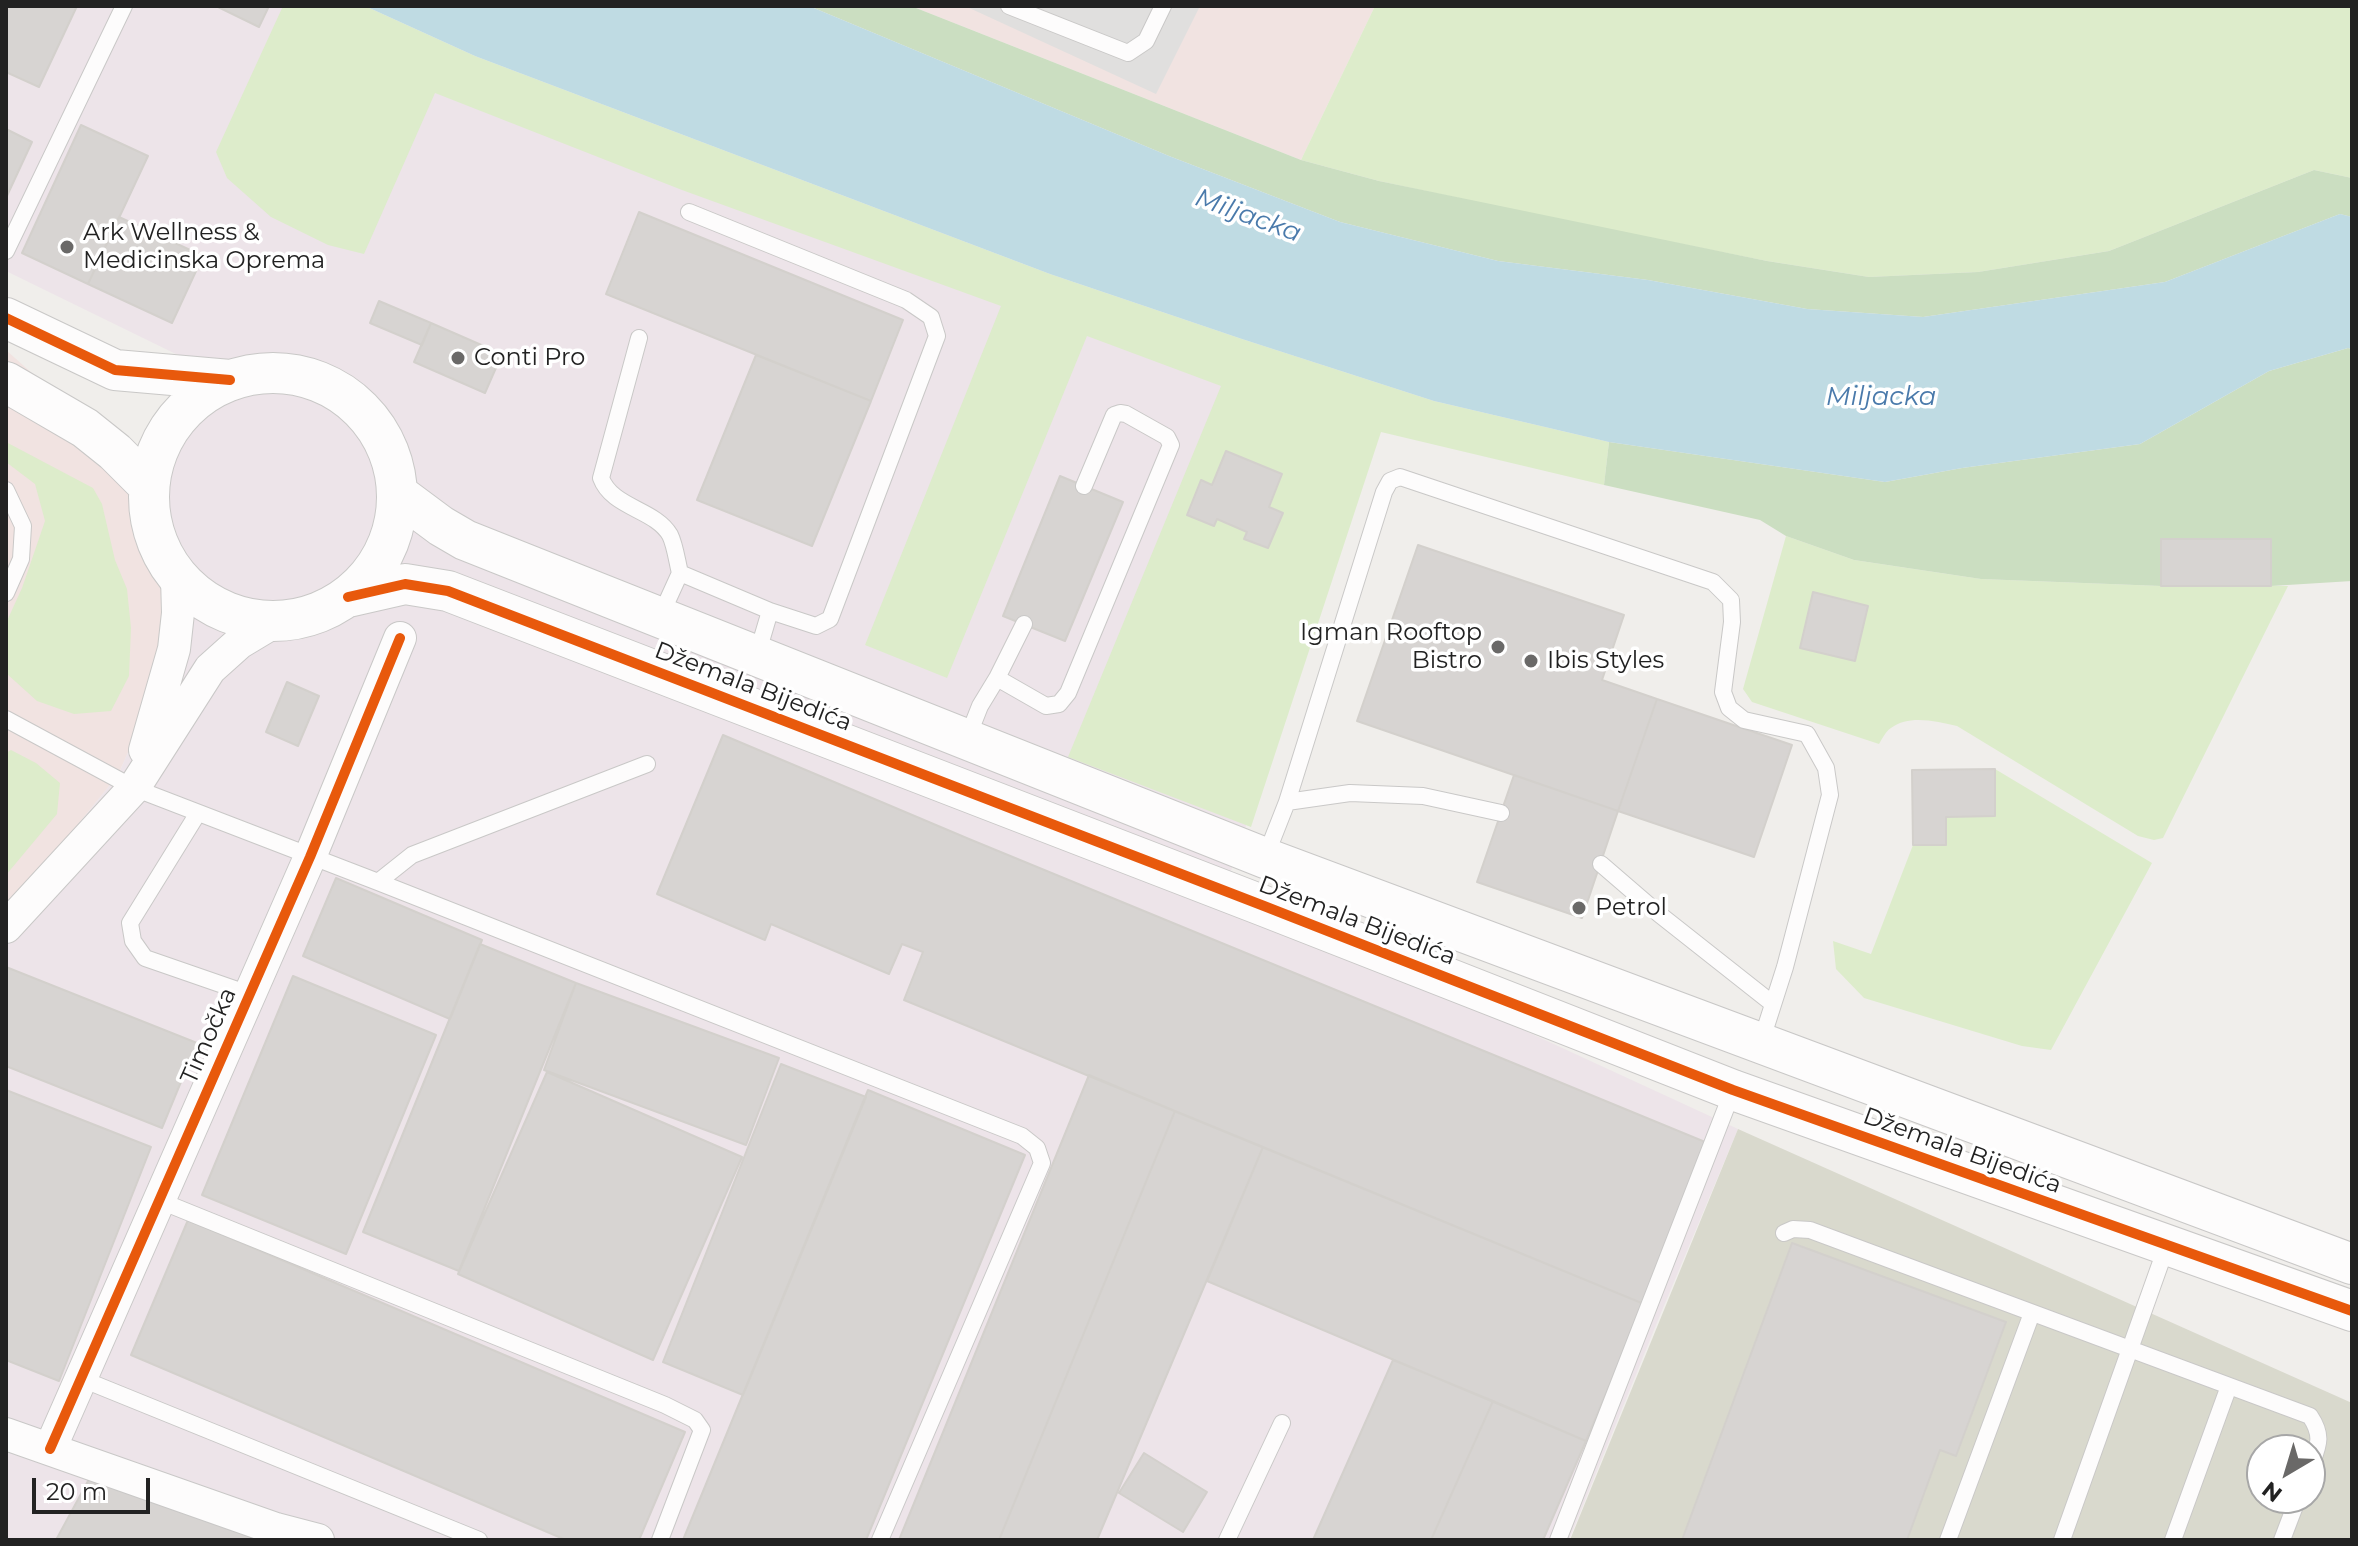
<!DOCTYPE html>
<meta charset="utf-8">
<style>
body{margin:0}
#map{position:relative;width:2358px;height:1546px;overflow:hidden;background:#f0eeeb;font-family:Montserrat,sans-serif}
canvas{display:block}
.frame{position:absolute;inset:0;border:8px solid #222;pointer-events:none}
.north{position:absolute;left:2246px;top:1434px;width:80px;height:80px;box-sizing:border-box;background:#fff;border:2px solid #a7a7a7;border-radius:50%;rotate:218deg;font-size:22px;font-weight:700;line-height:32px;text-align:center;color:#222}
.north::after{content:'';display:block;margin:auto;width:28px;height:36px;background:#6a6968;clip-path:polygon(50% 0,100% 100%,50% 72%,0 100%)}
.scale{position:absolute;left:32px;top:1478px;width:118px;height:36px;box-sizing:border-box;border:4px solid #222;border-top:0;padding-left:10px;font-size:24px;line-height:28px;white-space:nowrap;color:#222;-webkit-text-stroke:6px #fff;paint-order:stroke}
</style>
<div id="map">
<canvas width="2358" height="1546"></canvas>
<div class="frame"></div>
<div class="north">N</div>
<div class="scale">20 m</div>
</div>
<script>
const context = document.querySelector('canvas').getContext('2d');
context.lineJoin = 'round';
function paint(path, color) {
  context.fillStyle = color;
  context.fill(path, 'evenodd');
}
function stroke(path, color, width, dash) {
  context.strokeStyle = color;
  context.lineWidth = width;
  context.lineCap = dash ? 'butt' : 'round';
  context.setLineDash(dash || []);
  context.stroke(path);
}
function label(font, color, halo, rows, align = 'center') {
  context.font = font + ' Montserrat,sans-serif';
  context.lineWidth = 7;
  context.setLineDash([]);
  context.textBaseline = 'middle';
  context.strokeStyle = halo;
  context.fillStyle = color;
  for (const [text, x, y, turn = 0] of rows) {
    context.save();
    context.translate(x, y);
    context.rotate((+turn || 0) * Math.PI / 180);
    context.textAlign = isNaN(turn) ? turn : align;
    if (halo) context.strokeText(text, 0, 0);
    context.fillText(text, 0, 0);
    context.restore();
  }
}
paint(new Path2D(`
 M911 6H1375L1301 160Z
 M6 350 52 391 148 485 177 577 160 680 118 775 6 913Z`), '#f1e3e1');
paint(new Path2D(`
 M6 6H287L1381 416 1224 892 1738 1129 1658 1320 1569 1540H6V913L118 775 160 680 177 577 160 549 150 518 148 485 153 462 161 441 174 421 190 403 209 389 229 380 6 271Z`), '#ede4e9');
paint(new Path2D(`
 M1738 1129 2352 1403V1540H1570ZM2262 1450H2310V1498H2262Z`), '#d9d9cd');
paint(new Path2D(`
 M283 6H365L475 56 1050 274 1242 339 1434 401 1609 442 1604 485 1381 432 1251 827 1068 757 1221 386 1087 336 947 678 865 645 1001 306 682 190 435 93 364 254 328 245 271 217 227 178 216 152Z
 M1375 6H2352V178L2314 170 2109 251 1978 272 1869 277 1767 261 1566 221 1379 181 1301 160Z
 M6 442 93 488 102 504 115 560 127 589 131 628 129 676 111 711 74 714 37 701 6 673V623L22 588 45 521 35 484 6 462Z
 M1786 536 1854 560 1981 579 2161 586H2288L2163 838 2154 840 2138 836 1957 726C1937 722 1910 714 1891 728 1886 731 1882 739 1879 744L1752 702 1743 689Z
 M11 750 36 763 60 783 57 814 6 875V753Z
 M1995 769 2152 863 2051 1050 2022 1046 1864 998 1836 969 1833 941 1871 954 1913 845H1946V817L1995 816Z`), '#ddeccb');
paint(new Path2D(`
 M809 6H911L1301 160 1379 181 1767 261 1869 277 1978 272 2109 251 2314 170 2352 178V217L2340 214 2165 282 1923 317 1807 309 1648 280 1498 261 1340 222 1169 156Z
 M2348 348 2352 349V581L2271 586V540L2162 539 2161 586 1981 579 1854 560 1786 536 1760 520 1604 485 1609 442 1885 482 1962 468 2140 444 2269 371Z`), '#cbdec1');
paint(new Path2D(`
 M965 6H1200L1156 94Z`), '#e0dfde');
paint(new Path2D(`
 M365 6H809L1169 156 1340 222 1498 261 1648 280 1807 309 1923 317 2165 282 2340 214 2352 217V349L2348 348 2269 371 2140 444 1962 468 1885 482 1609 442 1434 401 1242 339 1050 274 475 56Z`), '#bfdbe3');
const building = new Path2D(`
 M6 6H77L39 87 6 72Z
 M216 6H269L259 27Z
 M81 125 148 156 88 284 22 253Z
 M6 129 32 142 6 198Z
 M639 212 903 320 871 401 606 294Z
 M119 217 203 256 172 323 88 284Z
 M379 301 431 323 422 345 370 323Z
 M431 323 502 354 485 393 414 362Z
 M756 355 871 401 812 546 697 500Z
 M1226 451 1282 474 1269 507 1283 513 1268 548 1244 539 1247 532 1217 519 1214 526 1187 515 1201 480 1212 485Z
 M1060 476 1123 502 1065 641 1003 616Z
 M2161 539H2271V586H2161Z
 M1418 545 1624 615 1602 680 1657 699 1618 811 1357 721Z
 M1813 592 1868 606 1855 661 1800 648Z
 M287 682 319 696 298 746 266 732Z
 M1657 699 1792 745 1754 857 1618 811Z
 M723 735 969 839 1710 1144 1644 1304 904 1000 923 952 902 944 889 974 771 924 765 940 657 894Z
 M1995 769V816L1946 817V845H1913L1912 770Z
 M1514 775 1618 811 1582 918 1477 882Z
 M336 878 482 940 450 1019 303 956Z
 M480 944 576 983 459 1271 363 1232Z
 M6 967 197 1043 162 1128 6 1066Z
 M293 976 436 1035 346 1254 202 1195Z
 M576 983 779 1058 746 1145 544 1070Z
 M781 1064 866 1097 743 1395 663 1362Z
 M547 1072 742 1157 653 1360 458 1274Z
 M1089 1075 1175 1111 999 1540H899Z
 M6 1090 151 1147 59 1381 6 1360Z
 M868 1090 1025 1155 866 1540H683Z
 M1175 1111 1263 1147 1097 1540H999Z
 M1263 1147 1644 1304 1586 1441 1207 1281Z
 M188 1220 685 1432 639 1540H566L131 1355Z
 M1792 1243 2006 1322 1956 1456 1940 1450 1907 1540H1682Z
 M1393 1360 1493 1401 1431 1540H1313Z
 M1493 1401 1586 1441 1543 1540H1431Z
 M1144 1453 1207 1492 1183 1532 1119 1493Z
 M94 1470 276 1540H56Z`);
paint(building, '#d7d4d2');
stroke(building, '#d3d0cc', 2);
const service = new Path2D(`
 M1009 6 1128 53 1146 41 1163 6
 M689 212 906 300 931 317 937 336 830 619 816 626 770 611 757 655
 M6 251 124 6
 M639 338 601 478C612 508 655 509 670 535 675 545 677 561 680 573
 M6 490 23 526 21 559 6 593
 M660 617 680 573 770 611
 M1024 624 997 678 1046 706 1059 704 1068 693 1171 445 1167 437 1126 414 1120 413 1114 415 1084 486
 M6 719 134 788 378 882 1022 1136 1037 1148 1042 1163 880 1540
 M967 739 980 706 997 678
 M1287 802 1350 793 1423 796 1501 813
 M198 813 130 923 133 941 145 958 249 994
 M1265 858 1287 802 1384 492 1390 481 1400 477 1713 582 1731 600 1732 622 1723 692 1729 708 1744 720 1807 734 1826 768 1830 795 1785 967 1761 1042
 M1601 864 1659 914 1773 1004
 M378 882 412 855 647 764
 M158 1200 665 1405 695 1420 702 1430 660 1540
 M1784 1233 1793 1229 1810 1230 2310 1416C2324 1437 2318 1446 2310 1468
 M82 1379 479 1540
 M1227 1540 1282 1423
 M1558 1540 1733 1090
 M1948 1540 2032 1313
 M2062 1540 2167 1245
 M2173 1540 2229 1386
 M2282 1540 2298 1498`);
const minor = new Path2D(`
 M145 750 174 649 178 613 177 577
 M6 927 134 788 210 669 239 643 274 622
 M6 1434 276 1529 318 1540
 M50 1449 310 857 400 638`);
const tertiary = new Path2D(`
 M6 318 115 370 230 380
 M149 497a124 124 0 1 1 248 0a124 124 0 1 1-248 0Z
 M6 382 85 428 115 452 148 485
 M398 494 441 526 465 540 1265 858 2352 1264
 M348 597 405 584 448 591 1264 906 1733 1090 2352 1311`);
stroke(service, '#c9c8c7', 18);
stroke(minor, '#c9c8c7', 34);
stroke(tertiary, '#c9c8c7', 42);
stroke(service, '#fdfcfc', 16);
stroke(minor, '#fdfcfc', 32);
stroke(tertiary, '#fdfcfc', 40);
stroke(new Path2D(`
 M6 318 115 370 230 380
 M348 597 405 584 448 591 1264 906 1733 1090 2352 1311
 M50 1449 310 857 400 638`), '#e8590c', 10);
for (const [x, y, r, color] of [
 [67,247,8,"#6a6968"],
 [458,358,8,"#6a6968"],
 [1498,647,8,"#6a6968"],
 [1531,661,8,"#6a6968"],
 [1579,908,8,"#6a6968"]
]) {
  const dot = new Path2D();
  dot.arc(x, y, r, 0, 2 * Math.PI);
  context.fillStyle = color;
  context.fill(dot);
  stroke(dot, '#fff', 3);
}
label('24px', '#222', '#fff', [
 ["Ark Wellness &",83,233],
 ["Medicinska Oprema",83,261],
 ["Conti Pro",474,358],
 ["Igman Rooftop",1482,633,"right"],
 ["Bistro",1482,661,"right"],
 ["Ibis Styles",1547,661],
 ["Petrol",1595,908]
], 'left');
label('24px', '#222', '#fff', [
 ["Džemala Bijedića",753,687,21],
 ["Džemala Bijedića",1357,921,21],
 ["Timočka",209,1036,-66],
 ["Džemala Bijedića",1962,1151,20]
]);
label('italic 26px', '#4a7aab', '#fff', [
 ["Miljacka",1248,216,20],
 ["Miljacka",1881,397]
]);
</script>
